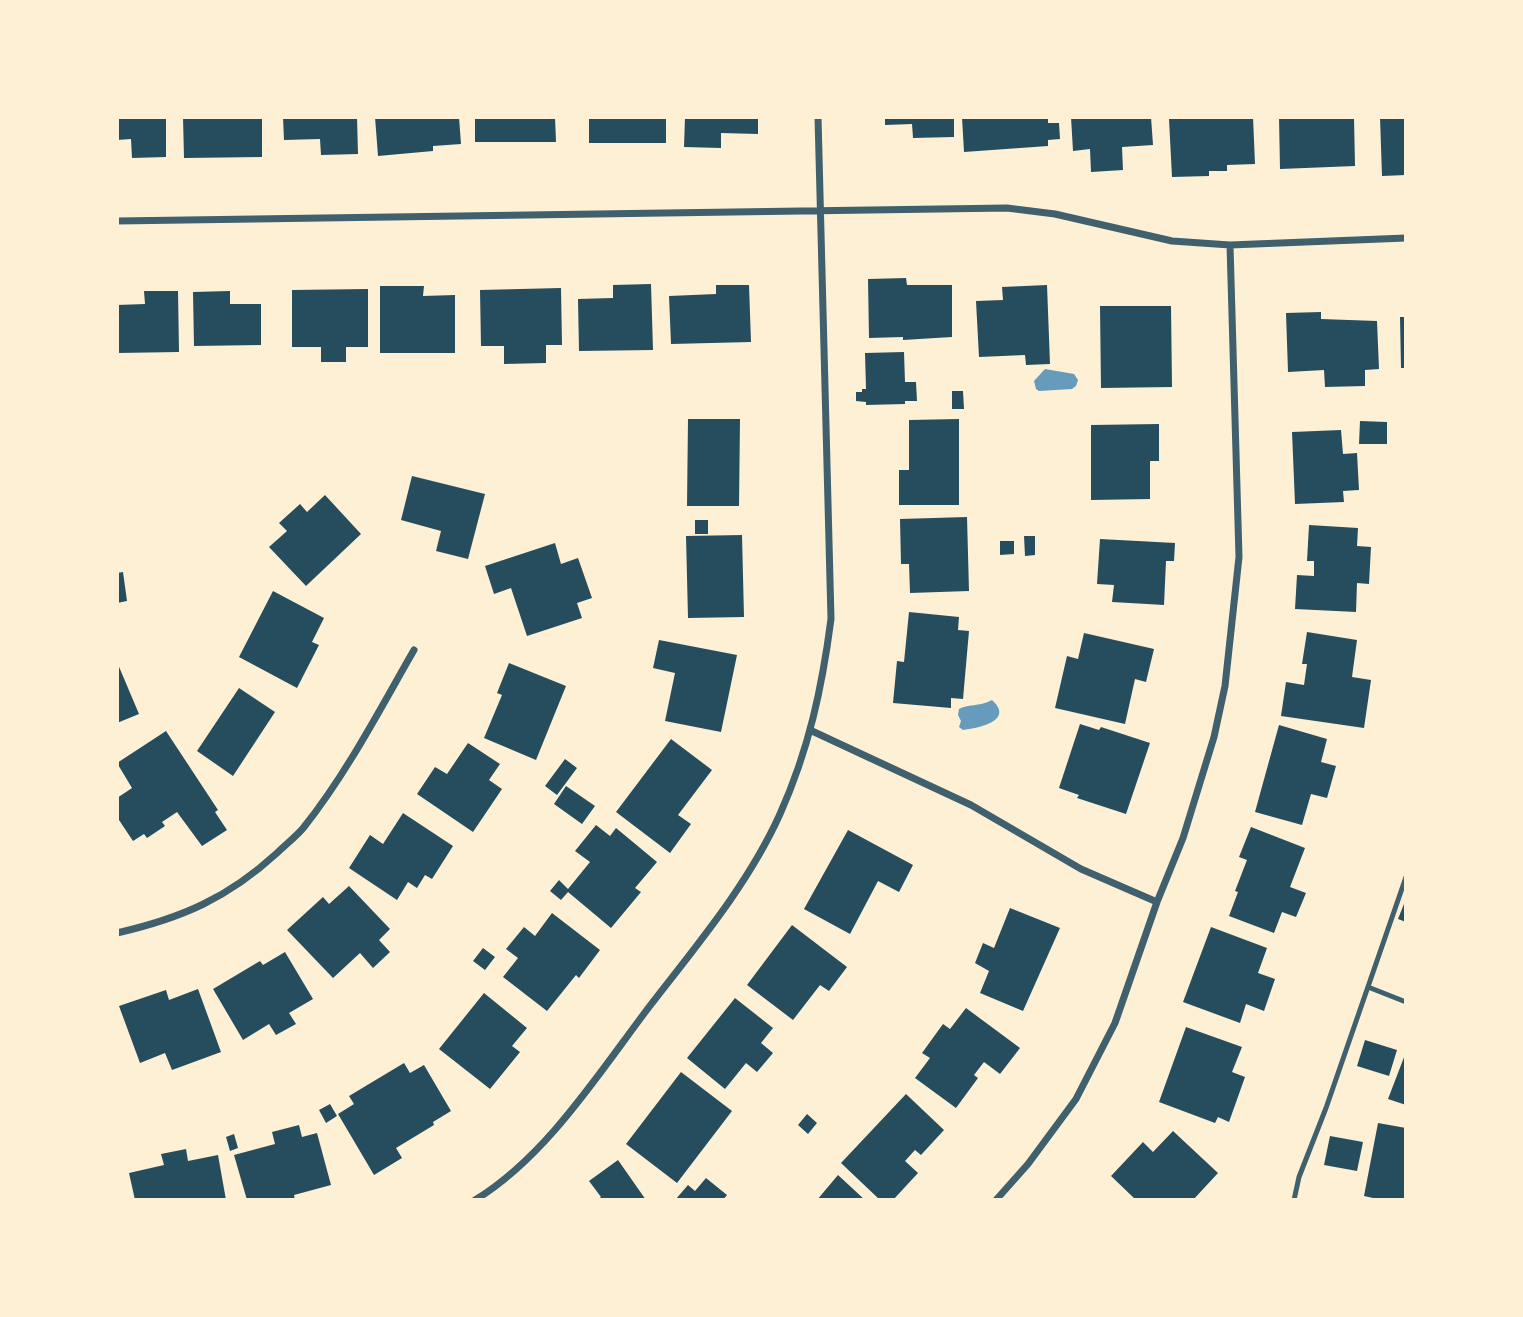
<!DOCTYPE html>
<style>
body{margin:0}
#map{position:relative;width:1523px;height:1317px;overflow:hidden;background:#fdf0d5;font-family:Lora,serif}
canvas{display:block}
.frame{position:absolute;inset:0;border:119px solid #fdf0d5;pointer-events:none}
</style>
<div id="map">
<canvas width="1523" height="1317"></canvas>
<div class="frame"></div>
</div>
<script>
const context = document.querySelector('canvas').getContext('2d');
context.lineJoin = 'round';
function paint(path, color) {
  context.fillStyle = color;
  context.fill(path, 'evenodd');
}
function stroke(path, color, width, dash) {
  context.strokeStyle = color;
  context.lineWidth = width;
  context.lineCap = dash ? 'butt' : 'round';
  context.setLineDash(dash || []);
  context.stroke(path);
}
paint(new Path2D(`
 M1045 369 1074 374 1078 380 1076 386 1072 389 1039 391 1036 389 1034 381Z
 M992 700C1015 721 978 728 963 730L959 727 961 721 958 715 959 709C967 704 979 707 992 700Z`), '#669bbc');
paint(new Path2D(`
 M117 117H166V157L132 158 131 139 117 140Z
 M183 117H262V157L184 158Z
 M283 117H357L358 154 321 155 320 139 284 140Z
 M375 117H459L461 144 433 146V151L378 156Z
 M475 117H555L556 142H475Z
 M589 117H666V143H589Z
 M685 117H758V134L721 133V148L684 147Z
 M885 117H954V137L913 138 912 124 885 125Z
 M962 117H1048V123H1059L1060 139 1048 140V146L964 152Z
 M1071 117H1151L1153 145 1122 147 1123 170 1091 172 1090 149 1073 151Z
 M1190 117H1253L1255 164 1227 165V171H1209V176L1172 177 1169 119Z
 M1279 117H1354L1355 166 1280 169Z
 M1380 117H1406V175L1382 176Z
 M906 278 907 285H952V337L903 340V337L869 338 868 279Z
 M651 284 653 350 579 351 578 299 613 298V285Z
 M716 285H749L751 342 671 344 669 296 716 294Z
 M1047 285 1050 364 1026 365 1025 355 979 357 976 301 1003 300 1002 287Z
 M380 286H424L423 296 455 295V353H380Z
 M561 288 562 345H546V363L504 364V346H481L480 290Z
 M368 289V347H346V362H321V347H292V290Z
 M144 291H178L179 352 117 353V305L145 304Z
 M230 291V304H261V345L194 346 193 292Z
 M1100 306H1171L1172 387 1101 388Z
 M1321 312V319L1377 321 1379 369 1365 370V386L1325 387 1324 370 1288 372 1286 313Z
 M1400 317H1406V368H1401Z
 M904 352 905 382H916L917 401H905V404L866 405V402L856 401V392H862V389H866L865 353Z
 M952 391H963L964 409H952Z
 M688 419H740L739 506H687Z
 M959 419V505H899V470H909V420Z
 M1360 421 1387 422V444H1359Z
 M1159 424V461H1150V499L1091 500V425Z
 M1341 430 1343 454 1357 453 1359 490 1343 491 1344 502 1295 504 1292 432Z
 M412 476 485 494 468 559 436 551 441 531 401 520Z
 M325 495 361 534 306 586 269 547 287 531 279 523 300 504 307 512Z
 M967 517 969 591 910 593 909 564H901L900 519Z
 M695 520H708V534H695Z
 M1309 525 1358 528 1357 546 1371 547 1369 584 1357 583 1356 612 1295 609 1297 575 1314 576V561H1307Z
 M742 535 744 617 688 618 686 536Z
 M1024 536H1035V555L1025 556Z
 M1100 539 1175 543 1174 561H1166L1164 605 1112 602 1114 585 1097 584Z
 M1000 541H1014V554L1000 555Z
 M555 543 561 564 578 558 592 598 577 603 582 618 527 636 511 588 494 594 485 566Z
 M123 572 127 601 117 603V573Z
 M273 591 324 618 312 642 319 645 297 688 239 657Z
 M909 612 959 617 958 630 969 631 963 699 951 698V708L893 703 897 661 904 662Z
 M1307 632 1357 640 1352 677 1371 680 1364 728 1281 716 1286 682 1304 685 1307 664H1302Z
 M1084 633 1154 649 1146 682 1135 679 1125 724 1055 708 1067 656 1078 659Z
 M659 640 737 655 721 732 665 721 675 673 653 668Z
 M117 662 139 714 117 723Z
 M509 663 566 686 536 760 484 738 502 695 497 693Z
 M239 688 275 712 233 776 197 751Z
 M1080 724 1099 730 1101 727 1150 743 1126 814 1077 798 1079 795 1059 788Z
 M1279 725 1327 739 1321 762 1336 766 1327 798 1311 794 1302 825 1255 812Z
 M166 731 218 810 215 812 227 830 202 846 177 812 162 822 165 826 147 838 144 834 133 841 117 817V798L132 788 117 763Z
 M671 739 712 770 678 815 691 824 670 853 616 812Z
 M468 743 500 764 489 780 502 789 473 832 417 794 435 767 447 774Z
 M565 759 577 768 557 795 545 786Z
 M566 786 595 806 582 824 554 804Z
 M403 813 453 846 432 879 425 875 417 888 408 882 397 900 349 868 370 835 383 844Z
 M596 825 610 836 616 828 657 862 635 888 641 892 611 928 568 892 561 900 550 891 559 880 568 889 590 862 575 851Z
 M1251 827 1305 848 1290 887 1306 893 1296 917 1282 912 1274 933 1229 916 1238 892 1235 891 1247 860 1239 857Z
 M848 830 913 865 899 892 878 881 850 934 804 909Z
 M349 886 390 929 379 940 390 952 373 968 360 953 333 978 287 930 323 897 329 904Z
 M1406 899V922L1398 919Z
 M1010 908 1060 928 1023 1011 980 993 989 971 975 963 983 943 994 948Z
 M552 913 600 950 579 978 576 975 547 1011 503 977 518 958 506 949 524 927 535 936Z
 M792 925 847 967 829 991 820 985 793 1020 747 985Z
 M1211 927 1267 948 1258 973 1275 979 1264 1011 1246 1004 1240 1023 1183 1002Z
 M483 948 495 957 485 970 473 961Z
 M285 952 313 999 289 1013 296 1024 276 1035 269 1024 243 1040 213 989 260 961 263 965Z
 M198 989 221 1052 172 1070 165 1053 140 1063 119 1006 166 990 169 1000Z
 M484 993 527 1028 512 1046 520 1052 490 1089 439 1049Z
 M735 998 773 1028 761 1043 773 1053 757 1072 746 1063 725 1089 687 1058Z
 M966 1008 1020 1048 1000 1074 984 1062 974 1075 978 1078 956 1108 915 1078 930 1058 922 1053 943 1024 950 1029Z
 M1186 1027 1242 1047 1232 1072 1245 1077 1229 1122 1218 1117 1215 1123 1159 1102Z
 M1365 1040 1397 1050 1389 1076 1357 1066Z
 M1406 1052V1105L1388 1099Z
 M404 1063 410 1073 424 1065 451 1111 433 1122 434 1125 396 1148 402 1158 374 1175 338 1114 354 1104 349 1096Z
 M681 1072 732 1111 677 1183 626 1144Z
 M906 1094 944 1130 921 1155 915 1150 905 1161 918 1173 893 1200H880L841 1163Z
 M330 1104 337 1116 326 1123 319 1110Z
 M807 1114 817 1123 808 1134 798 1125Z
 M1378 1123 1406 1128V1200H1382L1364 1196Z
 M299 1125 302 1137 317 1133 331 1185 294 1195 295 1200H247L234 1155 275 1144 272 1132Z
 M1173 1131 1218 1173 1193 1200H1136L1111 1176 1143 1142 1153 1152Z
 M234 1134 238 1148 230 1151 226 1137Z
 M1330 1136 1363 1142 1357 1171 1324 1165Z
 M186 1149 188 1161 218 1155 226 1200H135L129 1173 164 1165 161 1154Z
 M618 1160 646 1200H597L601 1197 589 1181Z
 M838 1175 865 1200H817Z
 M706 1178 727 1195 723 1200H675L688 1185 695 1191Z`), '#264d5e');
stroke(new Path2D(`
 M1368 987 1406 1002
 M1294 1200 1299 1177 1326 1108 1406 877`), '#3f606c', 5);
stroke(new Path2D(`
 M117 221 1007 208 1055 214 1172 241 1230 245 1406 238
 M812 731 971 805 1081 869 1157 902
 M117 933C182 918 228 898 277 853 286 844 297 836 304 827 347 773 380 709 414 650
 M475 1200C546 1157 599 1073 649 1007 696 946 748 885 780 814 809 749 822 688 831 619L818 117
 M996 1200 1028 1164 1076 1099 1115 1023 1157 902 1183 838 1214 737 1225 686 1239 557 1230 245`), '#3f606c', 7);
</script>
